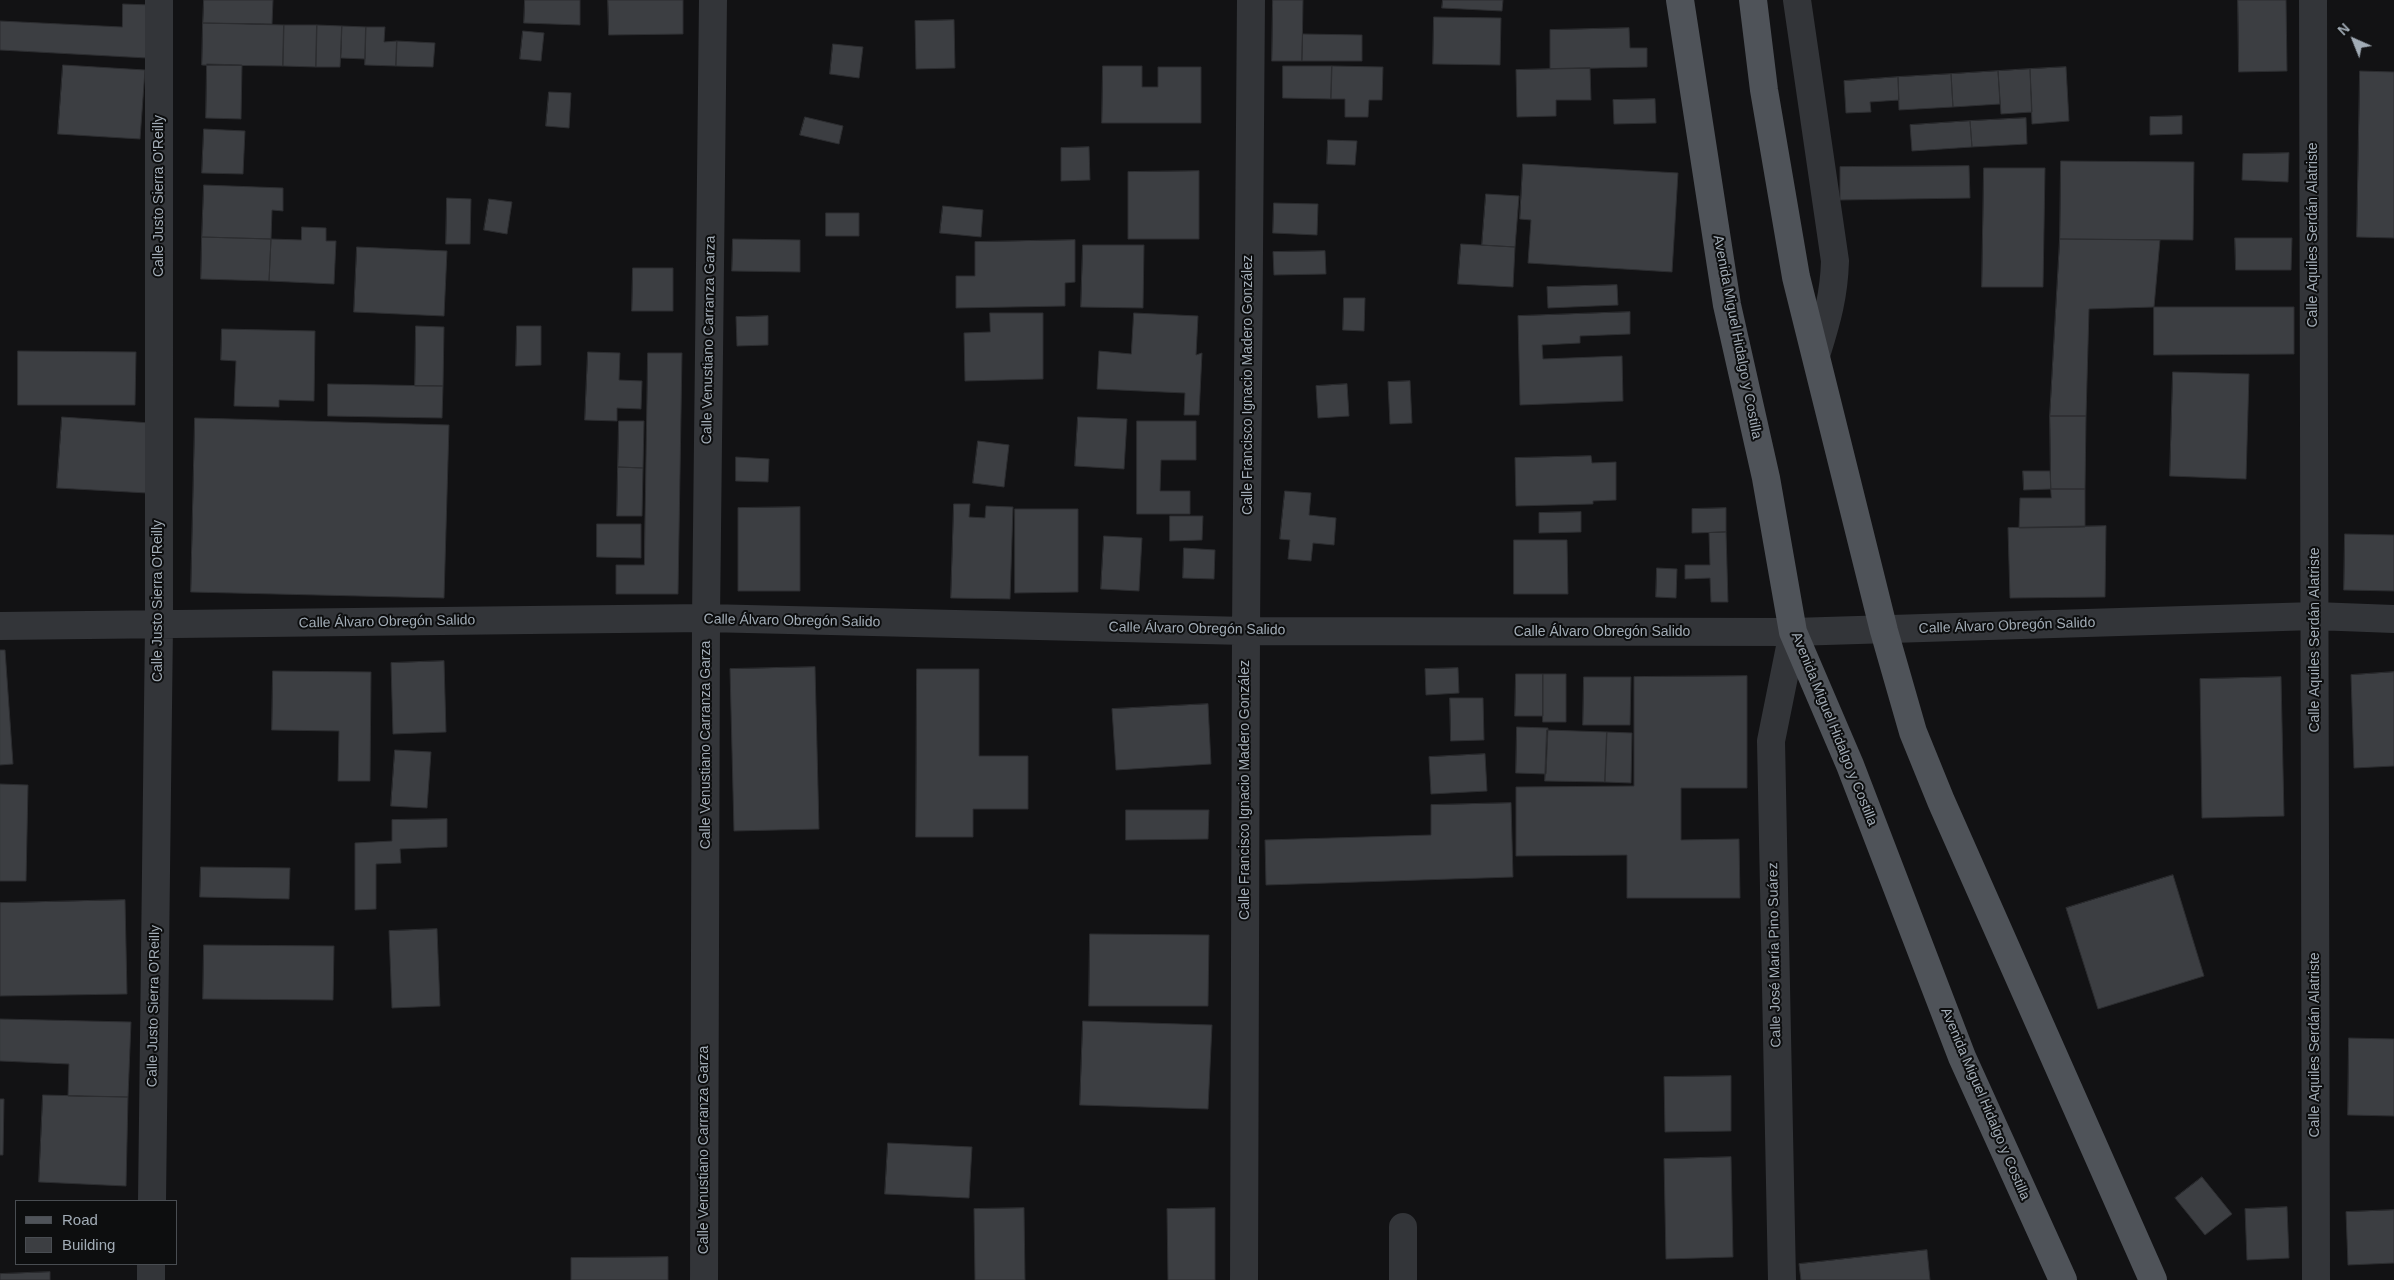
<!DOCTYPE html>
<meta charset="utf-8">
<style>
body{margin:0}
#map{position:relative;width:2394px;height:1280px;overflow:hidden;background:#121214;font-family:Helvetica,sans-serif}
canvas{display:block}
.legend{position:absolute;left:15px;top:1200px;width:162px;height:65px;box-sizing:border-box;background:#0d0e0f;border:1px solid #494d52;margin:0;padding:6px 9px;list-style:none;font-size:15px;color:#a2acb6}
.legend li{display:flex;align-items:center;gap:10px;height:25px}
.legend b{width:25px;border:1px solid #494d52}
.north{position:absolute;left:2329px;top:15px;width:50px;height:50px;-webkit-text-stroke:4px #0d0e0f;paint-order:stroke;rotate:316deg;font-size:14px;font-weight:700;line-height:20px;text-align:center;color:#a2acb6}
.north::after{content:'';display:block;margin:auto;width:18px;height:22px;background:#a2acb6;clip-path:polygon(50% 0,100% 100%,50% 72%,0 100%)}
</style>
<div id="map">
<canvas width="2394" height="1280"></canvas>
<ul class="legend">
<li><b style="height:6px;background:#4f5359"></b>Road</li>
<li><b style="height:14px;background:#3c3e42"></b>Building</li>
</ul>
<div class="north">N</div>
</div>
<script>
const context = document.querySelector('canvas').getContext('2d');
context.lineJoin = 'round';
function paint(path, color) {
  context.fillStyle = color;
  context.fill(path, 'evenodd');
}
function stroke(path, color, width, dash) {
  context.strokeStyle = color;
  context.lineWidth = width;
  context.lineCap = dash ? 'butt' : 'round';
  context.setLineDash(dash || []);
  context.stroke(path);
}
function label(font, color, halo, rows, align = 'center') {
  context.font = font + ' Helvetica,sans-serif';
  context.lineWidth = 4;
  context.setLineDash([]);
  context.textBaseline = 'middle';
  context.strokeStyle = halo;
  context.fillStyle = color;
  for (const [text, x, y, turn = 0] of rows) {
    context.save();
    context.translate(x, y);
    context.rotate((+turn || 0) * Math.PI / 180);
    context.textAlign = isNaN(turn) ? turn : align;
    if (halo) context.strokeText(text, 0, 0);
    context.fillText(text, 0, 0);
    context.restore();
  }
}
const building = new Path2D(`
 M204 0H273L272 24 203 23Z
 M525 0H580V25L524 23Z
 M608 0H683V34L609 35Z
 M1273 0H1303L1302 61H1272Z
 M1443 0H1503L1502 11 1442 8Z
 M2238 0H2286L2287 71 2239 72Z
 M123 4 151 5 147 58 0 50V21L122 27Z
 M1434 17 1501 18 1500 65 1433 64Z
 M954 20 955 68 916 69 915 21Z
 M203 23 284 25 283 66 202 65Z
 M284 25H317L316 67 283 66Z
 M317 25 342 26 340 67H316Z
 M342 26 366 27 365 59 341 58Z
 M366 27H385L384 42 397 41 396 66 365 65Z
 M1629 28 1630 48H1647V67L1550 69V30Z
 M523 31 544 33 541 61 520 59Z
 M1303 34 1362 35V61H1302Z
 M397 41 435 43 433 67 396 66Z
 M833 44 863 47 859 78 830 74Z
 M207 64 242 65 241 119 206 118Z
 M63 65 145 70 140 139 58 134Z
 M1103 66H1142V87H1158V67H1201V123H1102Z
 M1283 66H1332L1331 99 1283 98Z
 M1332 66 1383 67 1382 100H1369L1368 117H1345V99H1331Z
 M2066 67 2069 121 2032 124 2030 69Z
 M1590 68 1591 100H1556V116L1517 117 1516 70Z
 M2030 69 2032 112 2001 114 1998 71Z
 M1998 71 2000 104 1953 107 1951 74Z
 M2360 71 2394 72V238L2357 237Z
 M1951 74 1953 107 1899 110 1898 77Z
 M1898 77 1899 100 1870 102 1871 112 1846 113 1844 81Z
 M549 92 571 93 569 128 546 126Z
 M1655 99 1656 123 1614 124 1613 100Z
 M2182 116V134L2150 135V117Z
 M805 117 843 126 839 144 800 135Z
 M2026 118 2027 144 1972 147 1970 121Z
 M1970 121 1972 147 1912 151 1910 125Z
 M204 129 245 131 243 174 202 173Z
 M1328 140 1357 141 1355 165 1327 164Z
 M1089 147 1090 180 1061 181V148Z
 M2289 153 2288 182 2242 180 2243 154Z
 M2061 161 2194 162 2193 240 2060 239Z
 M1523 164 1678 173 1672 272 1528 263 1531 220 1520 219Z
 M1969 166 1970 198 1840 200V167Z
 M1984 168H2045L2043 287H1982Z
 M1199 171V239H1128V172Z
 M204 185 283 188V211L272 210 271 239 202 237Z
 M1486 194 1519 196 1515 247 1482 245Z
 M447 198 471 199 470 244H446Z
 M489 199 512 202 507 234 484 230Z
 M1274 203 1318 204 1317 235 1273 233Z
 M943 206 983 210 981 237 940 233Z
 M826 213H859V236H826Z
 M302 227 326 228V241H336L334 284 269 281 271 239 301 240Z
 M202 237 271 239 269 281 201 279Z
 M2235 238H2292L2291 270H2236Z
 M733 239 800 240V272L732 271Z
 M2060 239 2160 240 2154 307 2089 309 2086 416H2050Z
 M1075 240V282L1065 283V306L956 308V276H975V242Z
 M1461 244 1515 247 1513 287 1458 284Z
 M1083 245H1144L1143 308 1081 307Z
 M357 247 447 251 444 316 354 312Z
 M1325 251 1326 274 1274 275 1273 252Z
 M633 268H673V311H632Z
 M1617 285 1618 305 1548 308 1547 287Z
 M1344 298H1365L1364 331 1343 330Z
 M2154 307H2294V354L2154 355Z
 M1630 312V334L1580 336V343L1542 345 1543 359 1622 356 1623 401 1520 405 1518 316Z
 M990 313H1043V379L965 381 964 333 990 332Z
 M1134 313 1198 316 1196 355 1202 353 1199 415H1184L1185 393 1097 389 1099 351 1131 354Z
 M768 316V345L737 346 736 317Z
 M416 326 444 327 443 386H415Z
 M517 326H541V365L516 366Z
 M222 329 315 331 314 401 279 400V407L234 406 236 361 221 360Z
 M18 351 136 352 135 405H18Z
 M588 352 620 353 619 380 642 381 641 409 617 408V421L585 420Z
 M648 353H682L678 594H616V565H644Z
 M2173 372 2249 374 2246 479 2170 476Z
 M1410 381 1412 423 1390 424 1388 382Z
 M328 384 443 386 442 418 328 416Z
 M1347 384 1349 416 1318 418 1316 386Z
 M2050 416H2086L2085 489H2051Z
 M62 417 151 423 147 493 57 488Z
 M1078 417 1127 419 1124 469 1075 466Z
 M195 418 449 425 444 598 191 592Z
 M619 421H644L643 468 618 467Z
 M1137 421H1196V460H1161L1160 491H1190V514H1137Z
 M978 441 1009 445 1004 487 973 483Z
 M1591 456 1592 463 1616 462V500L1593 501V504L1516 506 1515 458Z
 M736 457 769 459 768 482 736 481Z
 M618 467 643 468 642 516H617Z
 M2023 471H2050L2051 489 2024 490Z
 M2051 489H2085V527L2019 528 2020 498H2051Z
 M1285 491 1311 493 1309 515 1336 518 1334 545 1313 543 1311 561 1288 559 1290 540 1280 539Z
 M954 504H970L969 517 985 518 986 506 1013 507 1010 599 951 598Z
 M800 507V591H738V508Z
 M1726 508V532L1692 533V509Z
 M1015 509H1078V592L1015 593Z
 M1581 512V532L1539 533V513Z
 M1170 516H1203L1202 540 1170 541Z
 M597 524H641V558L597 557Z
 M2106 526 2105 597 2010 598 2008 528Z
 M1726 532 1728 602H1711L1710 578 1685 579V565H1710L1709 533Z
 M2345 534 2394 535V591L2344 590Z
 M1104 536 1142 538 1139 591 1101 589Z
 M1514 540H1567L1568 594H1514Z
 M1184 548 1215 550 1214 579 1183 578Z
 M1657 568 1677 569 1676 598 1656 597Z
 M0 650H5L13 764 0 765Z
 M444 661 446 732 393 734 391 663Z
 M815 667 819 829 734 831 730 669Z
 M1458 668 1459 693 1426 695 1425 669Z
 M917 669H979V756H1028V809H973V837H916Z
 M273 671 371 672 370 781H338L339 731 272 730Z
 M2394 672V766L2354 768 2351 675Z
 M1516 674H1543V716H1515Z
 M1543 674H1566V722H1543Z
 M1747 676V788H1681V840L1739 839 1740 898H1627V855L1516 856V787L1634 786V677Z
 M1584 677H1631L1630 725H1583Z
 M2281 677 2284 816 2202 818 2200 679Z
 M1450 698H1483L1484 740 1451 741Z
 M1208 704 1211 764 1116 770 1112 709Z
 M1517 727 1548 728 1546 774 1516 773Z
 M1547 730 1607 732 1605 782 1545 781Z
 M1607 732 1632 733 1631 783 1605 782Z
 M395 750 431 752 427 808 391 806Z
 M1485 754 1487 791 1431 794 1429 757Z
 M0 784 28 785 26 881H0Z
 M1511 803 1513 877 1266 885 1265 840 1431 835V805Z
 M1126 810H1209L1208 839 1126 840Z
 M447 819V847L400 849 401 863 376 864V909L355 910V843L392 841V820Z
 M201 867 290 868 289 899 200 897Z
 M2173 875 2204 976 2098 1009 2066 908Z
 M125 900 127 994 0 996V903Z
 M437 929 440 1006 392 1008 389 931Z
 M1090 934 1209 935 1208 1006H1089Z
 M204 945 334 946 333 1000 203 999Z
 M0 1019 131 1022 128 1097 68 1096 69 1064 0 1061Z
 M1083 1021 1212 1025 1208 1109 1080 1105Z
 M2349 1038 2394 1039V1116L2348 1115Z
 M1731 1076V1131L1665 1132 1664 1077Z
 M43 1095 128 1097 126 1186 39 1182Z
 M0 1099H4L3 1155H0Z
 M888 1143 972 1147 969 1198 885 1194Z
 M1731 1157 1733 1257 1666 1259 1664 1159Z
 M2202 1177 2232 1214 2205 1235 2175 1198Z
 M2287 1207 2289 1258 2247 1260 2245 1209Z
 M1024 1208 1025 1280H975L974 1209Z
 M1215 1208V1280H1168L1167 1209Z
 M2394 1210V1263L2348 1265 2346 1212Z
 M1927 1250 1930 1280H1801L1799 1264Z
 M668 1257V1280H571V1258Z
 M50 1272V1280H0V1274Z`);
paint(building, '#3c3e42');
stroke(building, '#2c2d30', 1);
stroke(new Path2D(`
 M1797 0 1835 261C1834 295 1827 320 1817 352
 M2313 0 2316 1280
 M0 626 706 618 1246 631 1793 632 2315 616 2394 619
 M152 1201 159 625V0
 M151 1280V1264
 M704 1280 706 618 713 0
 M1244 1280 1246 631 1251 0
 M1403 1280V1227
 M1782 1280 1771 741 1793 632`), '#333539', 28);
stroke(new Path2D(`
 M1680 0 1727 305 1766 478 1793 632 1850 765 1962 1057 2063 1280
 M1753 0 1764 90 1796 277 1884 631 1913 732 1941 801 2153 1280`), '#4f5359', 28);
label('14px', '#a2acb6', '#0d0e0f', [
 ["Calle Justo Sierra O'Reilly",159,196,-90],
 ["Calle Aquiles Serdán Alatriste",2313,235,-90],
 ["Avenida Miguel Hidalgo y Costilla",1737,337,79],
 ["Calle Venustiano Carranza Garza",709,340,-89],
 ["Calle Francisco Ignacio Madero González",1248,385,-90],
 ["Calle Justo Sierra O'Reilly",158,601,-90],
 ["Calle Álvaro Obregón Salido",792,621,1],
 ["Calle Álvaro Obregón Salido",387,622,-1],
 ["Calle Álvaro Obregón Salido",2007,626,-2],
 ["Calle Álvaro Obregón Salido",1197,629,1],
 ["Calle Álvaro Obregón Salido",1602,632],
 ["Calle Aquiles Serdán Alatriste",2315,640,-90],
 ["Avenida Miguel Hidalgo y Costilla",1834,729,68],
 ["Calle Venustiano Carranza Garza",706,745,-90],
 ["Calle Francisco Ignacio Madero González",1245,790,-90],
 ["Calle José María Pino Suárez",1775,955,-91],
 ["Calle Justo Sierra O'Reilly",154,1006,-89],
 ["Calle Aquiles Serdán Alatriste",2315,1045,-90],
 ["Avenida Miguel Hidalgo y Costilla",1985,1104,67],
 ["Calle Venustiano Carranza Garza",704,1150,-90]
]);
</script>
